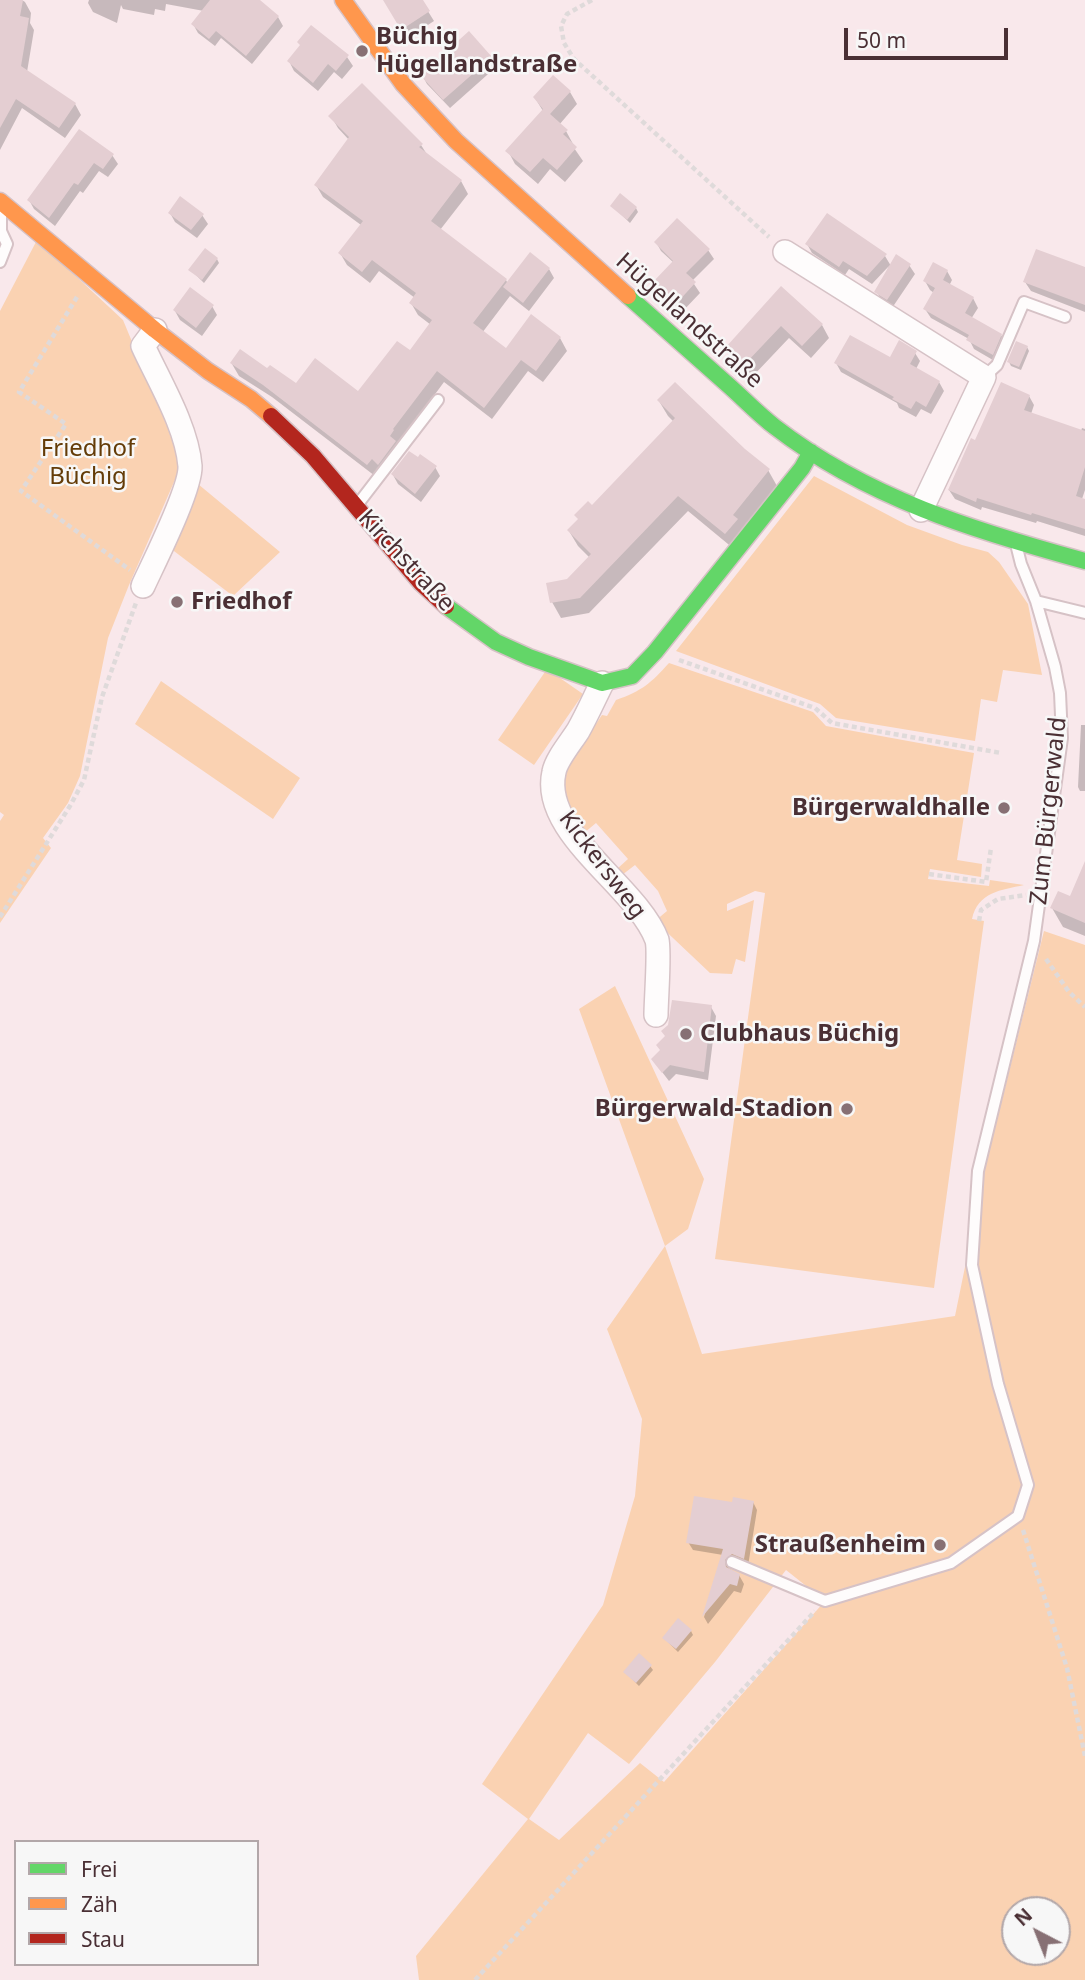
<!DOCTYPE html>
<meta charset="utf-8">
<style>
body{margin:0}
#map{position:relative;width:1085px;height:1980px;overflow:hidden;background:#f9e8eb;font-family:"Noto Sans",sans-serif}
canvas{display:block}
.legend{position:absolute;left:14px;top:1840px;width:245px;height:126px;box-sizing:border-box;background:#f7f7f7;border:2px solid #b2a7a9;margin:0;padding:9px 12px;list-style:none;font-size:21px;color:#4a2f34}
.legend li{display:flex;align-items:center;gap:14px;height:35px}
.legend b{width:35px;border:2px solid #b2a7a9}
.north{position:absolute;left:1001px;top:1896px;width:70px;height:70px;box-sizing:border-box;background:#f7f7f7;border:2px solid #b2a7a9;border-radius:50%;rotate:318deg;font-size:19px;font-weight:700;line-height:28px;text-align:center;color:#4a2f34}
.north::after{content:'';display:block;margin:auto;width:24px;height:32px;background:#877074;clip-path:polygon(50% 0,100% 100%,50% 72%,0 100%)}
.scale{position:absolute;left:844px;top:28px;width:164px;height:32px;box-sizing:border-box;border:4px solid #4a2f34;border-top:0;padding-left:9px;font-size:21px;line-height:24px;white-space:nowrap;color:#4a2f34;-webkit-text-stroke:5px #f7f7f7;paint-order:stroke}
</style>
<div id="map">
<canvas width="1085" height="1980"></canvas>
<ul class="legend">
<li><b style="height:9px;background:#63d668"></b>Frei</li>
<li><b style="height:9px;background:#ff974d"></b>Zäh</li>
<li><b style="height:9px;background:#b3261e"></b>Stau</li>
</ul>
<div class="north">N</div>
<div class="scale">50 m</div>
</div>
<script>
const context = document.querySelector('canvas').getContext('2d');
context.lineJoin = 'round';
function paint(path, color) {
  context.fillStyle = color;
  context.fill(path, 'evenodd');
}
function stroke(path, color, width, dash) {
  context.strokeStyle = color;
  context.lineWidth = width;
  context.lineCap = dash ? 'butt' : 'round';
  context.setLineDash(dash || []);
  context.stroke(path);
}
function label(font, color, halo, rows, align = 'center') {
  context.font = font + ' "Noto Sans",sans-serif';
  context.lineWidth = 5;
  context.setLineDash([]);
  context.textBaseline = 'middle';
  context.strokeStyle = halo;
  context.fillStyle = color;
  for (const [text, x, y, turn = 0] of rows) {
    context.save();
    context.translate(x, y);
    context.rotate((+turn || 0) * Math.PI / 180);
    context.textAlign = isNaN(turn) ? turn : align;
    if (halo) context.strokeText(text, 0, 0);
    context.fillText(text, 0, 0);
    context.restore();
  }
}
paint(new Path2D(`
 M37 240 123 320 167 426 181 466 129 585 108 638 80 776 68 803 43 838 51 848 0 923V821L4 815 0 812V311Z
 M814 476 907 525 962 545 988 552 999 562 1028 604 1042 675 1003 670 997 702 981 699 975 741 836 718 820 704 676 651Z
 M198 484 280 552 233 596 170 548Z
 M669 663 813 712 826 726 974 753 957 860 982 864 981 877 930 869 928 879 989 886 990 880 1024 885C1001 890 978 892 972 919L984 921 934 1288 715 1259 765 893 755 891 727 904V911L754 900 745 962 736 959 732 974 710 973 655 921 667 911 658 891 635 865 622 875 617 869 628 859 596 823 584 833C578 826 572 818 568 810 551 777 585 741 602 715L607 716 616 700C642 691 651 683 669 663Z
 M547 669 583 694 534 765 498 740Z
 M161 681 300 778 273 819 135 724Z
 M1044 931 1085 945V1980H419L416 1956 528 1819 482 1784 603 1605 635 1496 642 1419 607 1329 665 1246 579 1009 615 986 704 1179 688 1229 665 1246 702 1354 955 1316 986 1164ZM786 1570 825 1601 664 1782 640 1763 559 1840 529 1819 588 1733 629 1764 715 1662ZM1015 1910H1057V1952H1015Z`), '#fad2b2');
paint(new Path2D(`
 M0 0H22L25 2 31 13 30 23 34 30 27 72 75 104 81 115 65 138 22 108 0 150Z
 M89 0H257L278 17 283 26 252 64 221 38 215 46 198 33 193 24 204 11 166 4 165 11 155 9 154 15 123 9 121 5 117 23 93 12 88 3Z
 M384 0H421L434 21 408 38Z
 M469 33 491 58 496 67 450 108 427 84 422 75Z
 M347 57 353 66 342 79 334 72 318 91 294 71 289 61Z
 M570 92 577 104 559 125 566 131 573 144 572 145 583 161 565 182 550 169 538 184 515 164 508 151 543 111 535 98Z
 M331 116 421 145 428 156 461 181 468 194 440 230 506 280 508 284 549 269 554 278 529 311 510 296 482 333 506 351 532 317 560 338 567 351 543 382 528 371 492 419 444 382 375 476 272 397 239 376 232 364 268 371 297 385 358 394 410 353 431 325 418 315 411 303 415 298 379 271 370 283 347 265 340 253 361 225 323 197 316 185 349 140 338 128Z
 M79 132 112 155 118 164 108 177 99 171 83 193 80 191 55 226 34 209 29 200Z
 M612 206 636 208 638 212 630 223Z
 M170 213 202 215 208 224 197 238 175 222Z
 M656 242 708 250 714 259 692 281 700 293 682 312 661 292 656 283 674 263 661 251Z
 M807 244 885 256 891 266 909 265 915 274 892 308 882 301 877 292 889 266 872 284 849 269 845 275 812 253Z
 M217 259 219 263 204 283 191 270Z
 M1085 269V312L1031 291 1025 282Z
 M947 271 952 280 949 286 973 298 978 308 971 319 1001 335 1006 344 998 363 974 349 969 339 931 318 925 309 934 293 930 290 925 281Z
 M782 288 822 325 829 338 811 358 789 338 753 376 735 360 728 347Z
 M212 306 217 315 202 336 180 320 175 311Z
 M1027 347 1029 351 1021 370 1011 366 1009 362Z
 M915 353 920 361 916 369 939 382 944 391 931 414 921 409 916 417 899 408 897 403 841 372 836 363 891 359Z
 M1029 396 1034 405 1031 414 1081 431 1082 428 1085 429V490L1082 499 1085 500V536L1037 521 1036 523 982 507 981 510 955 499 949 490 976 442Z
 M659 401 744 450 768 470 777 486 734 549 688 511 589 613 561 618 552 602 567 581 590 558 578 546 569 531 674 422 668 416Z
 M435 467 440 476 421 502 398 484 393 475Z
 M1081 725H1085V791H1080L1078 787Z
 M1085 866V936L1063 927 1052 908 1071 898Z
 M711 1007 716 1016 708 1080 676 1074 669 1081 659 1068 661 1051Z
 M753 1502 757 1510 748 1566 737 1562 728 1568 739 1575 744 1584 741 1593 734 1591 708 1624 704 1617 723 1555 693 1550 688 1542Z
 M691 1631 693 1635 678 1652 664 1638Z
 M650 1666 653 1670 639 1686 625 1672Z`), '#0003');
paint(new Path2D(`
 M0 0H23L20 16 29 18 21 66 76 103 59 128 16 99 0 128Z
 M210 0H260L279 16 246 56 216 31 209 39 191 24Z
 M383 0H423L430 11 401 30Z
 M311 25 349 55 336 71 328 64 313 83 287 61 300 45 297 42Z
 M469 31 492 57 443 100 420 75Z
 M553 75 571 91 550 114 568 130 563 134 577 147 557 170 543 158 530 172 505 151 543 109 533 97Z
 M362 83 423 144 419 147 462 180 431 221 507 279 473 323 506 348 531 314 561 337 536 371 521 360 484 408 437 371 393 429 394 430 390 436 396 441 378 465 372 459 367 465 263 385 230 363 240 349 267 368 270 365 296 383 315 358 358 391 397 341 410 350 432 320 409 303 416 293 372 260 362 272 338 253 363 221 314 185 349 137 328 116Z
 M79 129 114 154 103 169 94 163 78 185 74 183 49 218 27 200Z
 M620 193 637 207 627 220 610 206Z
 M180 196 204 214 191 230 168 213Z
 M827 213 887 254 867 276 843 261 839 267 805 244Z
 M677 218 710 249 686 273 696 282 676 304 653 282 673 261 654 242Z
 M205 248 218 258 202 280 188 270Z
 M1036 249 1085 267V305L1023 282Z
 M530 252 550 268 523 303 503 287Z
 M896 254 911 264 887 300 874 292Z
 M933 262 948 270 943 280 974 297 965 313 1002 334 993 355 966 340 969 335 923 309 935 288 923 281Z
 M781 286 823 324 802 346 781 326 745 364 726 347Z
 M190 287 214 305 196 328 173 310Z
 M850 335 890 357 899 340 917 351 910 364 940 381 926 407 916 401 911 409 892 399 894 397 834 363Z
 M1016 341 1028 346 1019 367 1007 362Z
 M675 382 745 449 770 469 733 515 738 519 725 534 678 496 580 598 550 603 546 583 567 579 591 554 567 530 578 519 574 515 588 501 592 505 675 418 657 400Z
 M1001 382 1030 395 1024 410 1085 431V467L1076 496 1085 499V529L1032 513 1031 515 977 498 976 502 948 490 971 438 975 440Z
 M409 451 418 457 420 454 437 466 415 494 391 474Z
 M1085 861V923L1050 908 1058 891 1070 896Z
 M672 1000 712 1005 704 1072 670 1065 662 1073 651 1059 660 1050 656 1045 665 1036 661 1031 668 1025Z
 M694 1496 732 1502 733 1497 754 1501 744 1559 732 1554 725 1560 726 1567 740 1574 737 1586 730 1584 702 1617 723 1549 686 1543Z
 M678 1618 692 1630 676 1649 662 1638Z
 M639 1653 652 1665 636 1683 623 1672Z`), '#e4ced2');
const lane = new Path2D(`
 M0 262 7 244 1 231V208
 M984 377 997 365 1024 302 1065 317
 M358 504 438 400
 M1036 601 1085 613
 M732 1562 825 1601 951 1563 1018 1516 1028 1485 998 1384 972 1265 978 1171 1034 941 1062 738 1060 693 1055 667 1036 601 1021 564 1017 548`);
const street = new Path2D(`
 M785 252 984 377 921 510
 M143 586C154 562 191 489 190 466 187 427 159 381 143 346L155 330
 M602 683C594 699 587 715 578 731 571 742 556 760 554 772 540 833 637 886 657 940 660 951 656 1000 656 1015`);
const fast = new Path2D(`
 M628 296C661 325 694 355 727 384 743 398 758 414 775 427 867 498 975 531 1085 561
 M446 606 496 642 529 657 602 683 632 676 655 652 802 468 811 452`);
const slow = new Path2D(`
 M343 0 403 84 456 141 628 296
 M0 201 155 330 208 371 251 399 271 416`);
const jam = new Path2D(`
 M271 416 313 456 421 583 446 606`);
stroke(lane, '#d6c2c6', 14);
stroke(street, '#d6c2c6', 26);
stroke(fast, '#d6c2c6', 19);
stroke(slow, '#d6c2c6', 19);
stroke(jam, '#d6c2c6', 19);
stroke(new Path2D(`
 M592 0 567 14 561 26 564 43 574 59 769 237
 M77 297 19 392 66 424 21 491 130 570
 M679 660 815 708 832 723 1001 753
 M929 874 986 882 991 848
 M0 917 70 806 84 780 102 697 136 603
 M979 921 981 910 998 899 1026 895
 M1046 959 1069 992 1085 1007
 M1023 1530 1067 1668 1085 1756
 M475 1980 815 1611`), '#dfdada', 4.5, [5, 3.5]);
stroke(lane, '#fefcfc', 10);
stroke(street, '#fefcfc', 23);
stroke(fast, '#63d668', 16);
stroke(slow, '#ff974d', 16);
stroke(jam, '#b3261e', 16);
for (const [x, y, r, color] of [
 [362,51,7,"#877074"],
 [177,602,7,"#877074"],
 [1004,808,7,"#877074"],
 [686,1034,7,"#877074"],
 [847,1109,7,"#877074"],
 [940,1545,7,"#877074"]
]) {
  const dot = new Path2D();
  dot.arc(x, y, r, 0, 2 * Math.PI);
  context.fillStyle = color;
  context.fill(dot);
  stroke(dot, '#f7f7f7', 2.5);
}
label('bold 24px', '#4a2f34', '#f7f7f7', [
 ["Büchig",376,37],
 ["Hügellandstraße",376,65],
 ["Friedhof",191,602],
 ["Bürgerwaldhalle",990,808,"right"],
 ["Clubhaus Büchig",700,1034],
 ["Bürgerwald-Stadion",833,1109,"right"],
 ["Straußenheim",926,1545,"right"]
], 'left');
label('24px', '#4a2f34', '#f7f7f7', [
 ["Hügellandstraße",689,321,42],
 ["Kirchstraße",406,561,47],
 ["Zum Bürgerwald",1049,811,-84],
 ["Kickersweg",602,865,53]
]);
label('24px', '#643c08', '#f7f7f7', [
 ["Friedhof",88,449],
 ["Büchig",88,477]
]);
</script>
